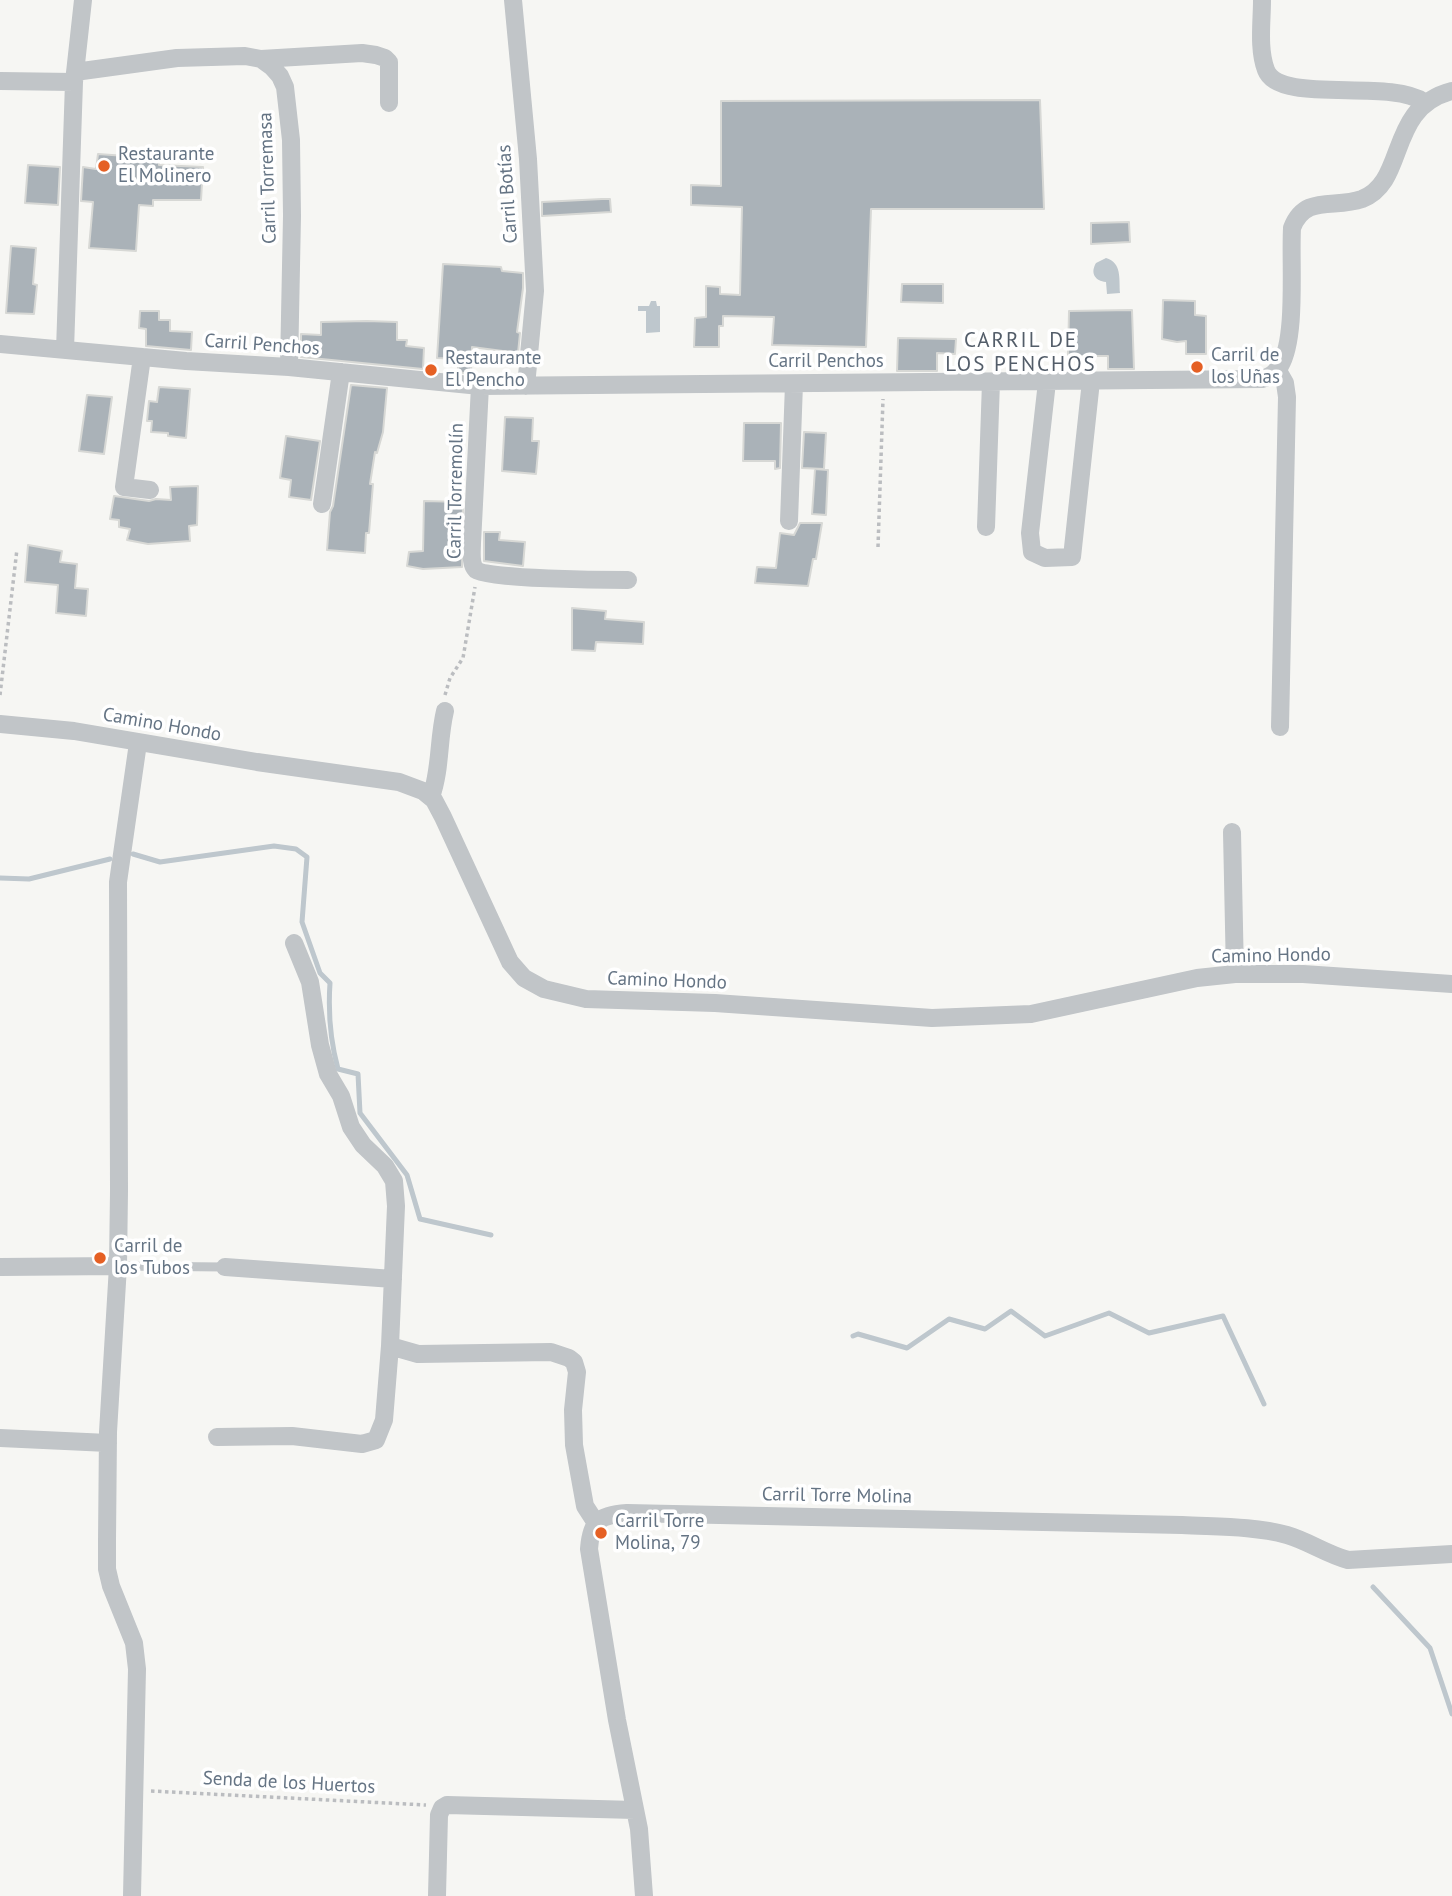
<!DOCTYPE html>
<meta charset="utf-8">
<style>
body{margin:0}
canvas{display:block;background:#f6f6f3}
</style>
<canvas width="1452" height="1896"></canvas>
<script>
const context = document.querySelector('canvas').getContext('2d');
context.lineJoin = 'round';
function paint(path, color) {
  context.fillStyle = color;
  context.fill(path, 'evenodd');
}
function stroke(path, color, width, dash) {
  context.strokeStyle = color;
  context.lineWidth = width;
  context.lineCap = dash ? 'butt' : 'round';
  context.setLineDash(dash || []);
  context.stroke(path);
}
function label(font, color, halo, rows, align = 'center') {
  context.font = font + ' "PT Sans",sans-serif';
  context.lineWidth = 7;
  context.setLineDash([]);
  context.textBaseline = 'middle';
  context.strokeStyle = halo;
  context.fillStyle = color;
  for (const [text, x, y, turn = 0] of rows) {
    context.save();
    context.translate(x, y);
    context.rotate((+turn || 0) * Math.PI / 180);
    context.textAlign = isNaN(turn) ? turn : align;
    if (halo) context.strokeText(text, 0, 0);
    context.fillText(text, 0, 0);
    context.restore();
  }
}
paint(new Path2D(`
 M1106 258C1122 263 1119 278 1120 293L1107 294 1106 282C1095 281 1090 273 1096 263Z
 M651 301H656L657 306H660V332L646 333V311H638V306H649Z`), '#bec7cd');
stroke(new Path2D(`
 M133 854 160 862 274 846 296 849 307 857 302 922 320 973 330 983C328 1013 330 1040 338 1069L358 1074 360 1113 407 1175 420 1219 491 1235
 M0 878 29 879 110 859
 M853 1336 858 1334 907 1348 949 1319 985 1329 1011 1311 1045 1336 1109 1313 1149 1333 1223 1316 1264 1404
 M1373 1587 1430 1648 1452 1714`), '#bec7cd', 5);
const building = new Path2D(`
 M1040 100 1044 209H871L866 347 772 345 774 317 723 316V326H719V347H694L695 318 706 317V286L720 287V294L740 295 742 207 691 205V185L721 186V101Z
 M98 154 140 157 141 161H159V165L203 167 201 200H153V206L139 205 136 251 89 248 93 202 81 201 83 167 96 169Z
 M28 165 60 167 58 205 25 203Z
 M602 199H610L611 212 542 216V202Z
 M1129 222 1130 242 1091 244V223Z
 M11 246 36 248 33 284 37 285 34 314 6 313Z
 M443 264 501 267 502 271 523 273V288L517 332 520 333 518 353 472 347 471 374 458 372V359L437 358Z
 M902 284H943V303L901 302Z
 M1163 300 1195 301V315L1206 316V354H1186V341L1177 342 1162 339Z
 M1132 310 1134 369H1108V356H1068L1069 311Z
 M140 311H159V320H170V331L192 332 191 350 146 346V329L139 328Z
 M367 321 397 322V340H407L406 346 424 348 423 369 301 357V334L321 335V322Z
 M898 338 956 339 955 354 937 353V371H897Z
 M351 385 387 388 383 432 377 453 375 452 370 484H373L369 533H366L365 553 327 550 330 512 333 506Z
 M159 387 190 389 186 438 168 436V433L151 432 152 421H147L149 401 157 402Z
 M87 395 112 397 104 454 79 451Z
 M505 417 533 418 532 441H539L536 474 502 471Z
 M744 423H781L780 468 775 469V461H743Z
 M804 432 826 433 824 469 802 468Z
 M286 436 320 441 311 500 289 497 291 480 280 478Z
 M815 469 828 470 826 515 812 514Z
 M198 486 197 525 189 526 190 541 148 544 127 540 130 529 119 527V520L110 519 114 496 149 501 156 499 171 500 170 487Z
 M424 501 463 502 462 567 423 569 407 566 409 552 423 551Z
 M800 523H822L816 559H813L808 586 755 583 757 567 776 568 780 533 794 535Z
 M484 532H500L499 540 525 542 523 566 484 561Z
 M28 545 62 551 60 562 77 564 75 588 88 589 86 616 56 613 58 585 25 582Z
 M572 608 606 611 605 619 644 622 643 644 596 642 595 651 572 650Z`);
paint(building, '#aab2b8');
stroke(building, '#d7d8d5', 2);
stroke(new Path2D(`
 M878 547 883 399
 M0 695 17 549
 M445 695 450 678 463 658 475 587
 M151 1791 426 1805`), '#bbbdc0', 3.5, [3.5, 3.5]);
stroke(new Path2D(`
 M118 1266 225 1267`), '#c1c5c8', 9);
stroke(new Path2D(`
 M513 0 528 159 535 291 526 386
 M1262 0C1262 22 1258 49 1266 70 1279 105 1390 78 1424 102
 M261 59 362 53 376 55 385 58 389 62V103
 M75 72 177 58 245 56 261 59 272 67 280 76 285 87 291 140 292 216 289 367
 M0 81 74 82 65 350
 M74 82 83 0
 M0 344 186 361 289 367 480 386 1262 379C1269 377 1276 373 1280 366 1297 338 1290 263 1292 228 1305 194 1334 209 1362 199 1408 181 1386 108 1452 91
 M142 357 124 487 150 490
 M1277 369 1285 383 1287 397 1280 727
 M1047 382 1030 533 1032 552 1045 558 1072 557 1091 381
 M480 386 472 543C472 551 470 564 476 570 487 579 607 580 628 580
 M322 504 341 372
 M789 521 794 384
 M986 527 991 382
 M0 724 74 731 257 762 399 782 423 791 434 800 443 817 510 962 524 978 544 989 586 999 715 1003 932 1018 1031 1014 1197 978 1235 974H1303L1452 984
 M431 797C441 769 438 740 445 711
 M1232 832 1235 974
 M0 1267 118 1266
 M225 1267 393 1279
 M390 1346 418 1354 551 1352 569 1358 574 1362 577 1372 573 1410 574 1445 585 1506 596 1523
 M217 1437 292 1436 362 1444 376 1440 384 1420 390 1346 396 1206 394 1181 385 1166 363 1145 351 1127 341 1096 328 1074 320 1045 310 982 294 943
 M0 1438 108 1443
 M132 1896 137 1669 134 1643 111 1586 107 1569V1541L108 1432 118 1266 119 1191 118 882 138 743
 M437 1896 439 1815 442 1808 447 1805 635 1810
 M644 1896 639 1829 617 1720 589 1549C591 1521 599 1515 627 1513L1182 1525C1217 1527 1253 1526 1287 1535 1308 1541 1326 1554 1348 1560L1452 1554`), '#c1c5c8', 18);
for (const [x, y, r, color] of [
 [104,166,7,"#e56024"],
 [1197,367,7,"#e56024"],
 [431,370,7,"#e56024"],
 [100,1258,7,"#e56024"],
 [601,1533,7,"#e56024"]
]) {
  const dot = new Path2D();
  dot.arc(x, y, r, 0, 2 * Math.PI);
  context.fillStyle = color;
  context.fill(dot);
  stroke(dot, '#fff', 2.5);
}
label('19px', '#657484', '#fff', [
 ["Restaurante",118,155],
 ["El Molinero",118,177],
 ["Carril de",1211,356],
 ["los Uñas",1211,378],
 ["Restaurante",445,359],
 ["El Pencho",445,381],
 ["Carril de",114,1247],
 ["los Tubos",114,1269],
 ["Carril Torre",615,1522],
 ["Molina, 79",615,1544]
], 'left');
label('19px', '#657484', '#fff', [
 ["Carril Torremasa",268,178,-92],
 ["Carril Botías",508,194,-94],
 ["Carril Penchos",262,345,4],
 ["Carril Penchos",826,362],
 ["Carril Torremolín",456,491,-89],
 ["Camino Hondo",162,725,10],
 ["Camino Hondo",1271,956,-1],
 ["Camino Hondo",667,981,2],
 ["Carril Torre Molina",837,1496,1],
 ["Senda de los Huertos",289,1783,3]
]);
context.letterSpacing = '2px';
label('21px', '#535d69', '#fff', [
 ["CARRIL DE",1021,341],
 ["LOS PENCHOS",1021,365]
]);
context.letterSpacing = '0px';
</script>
